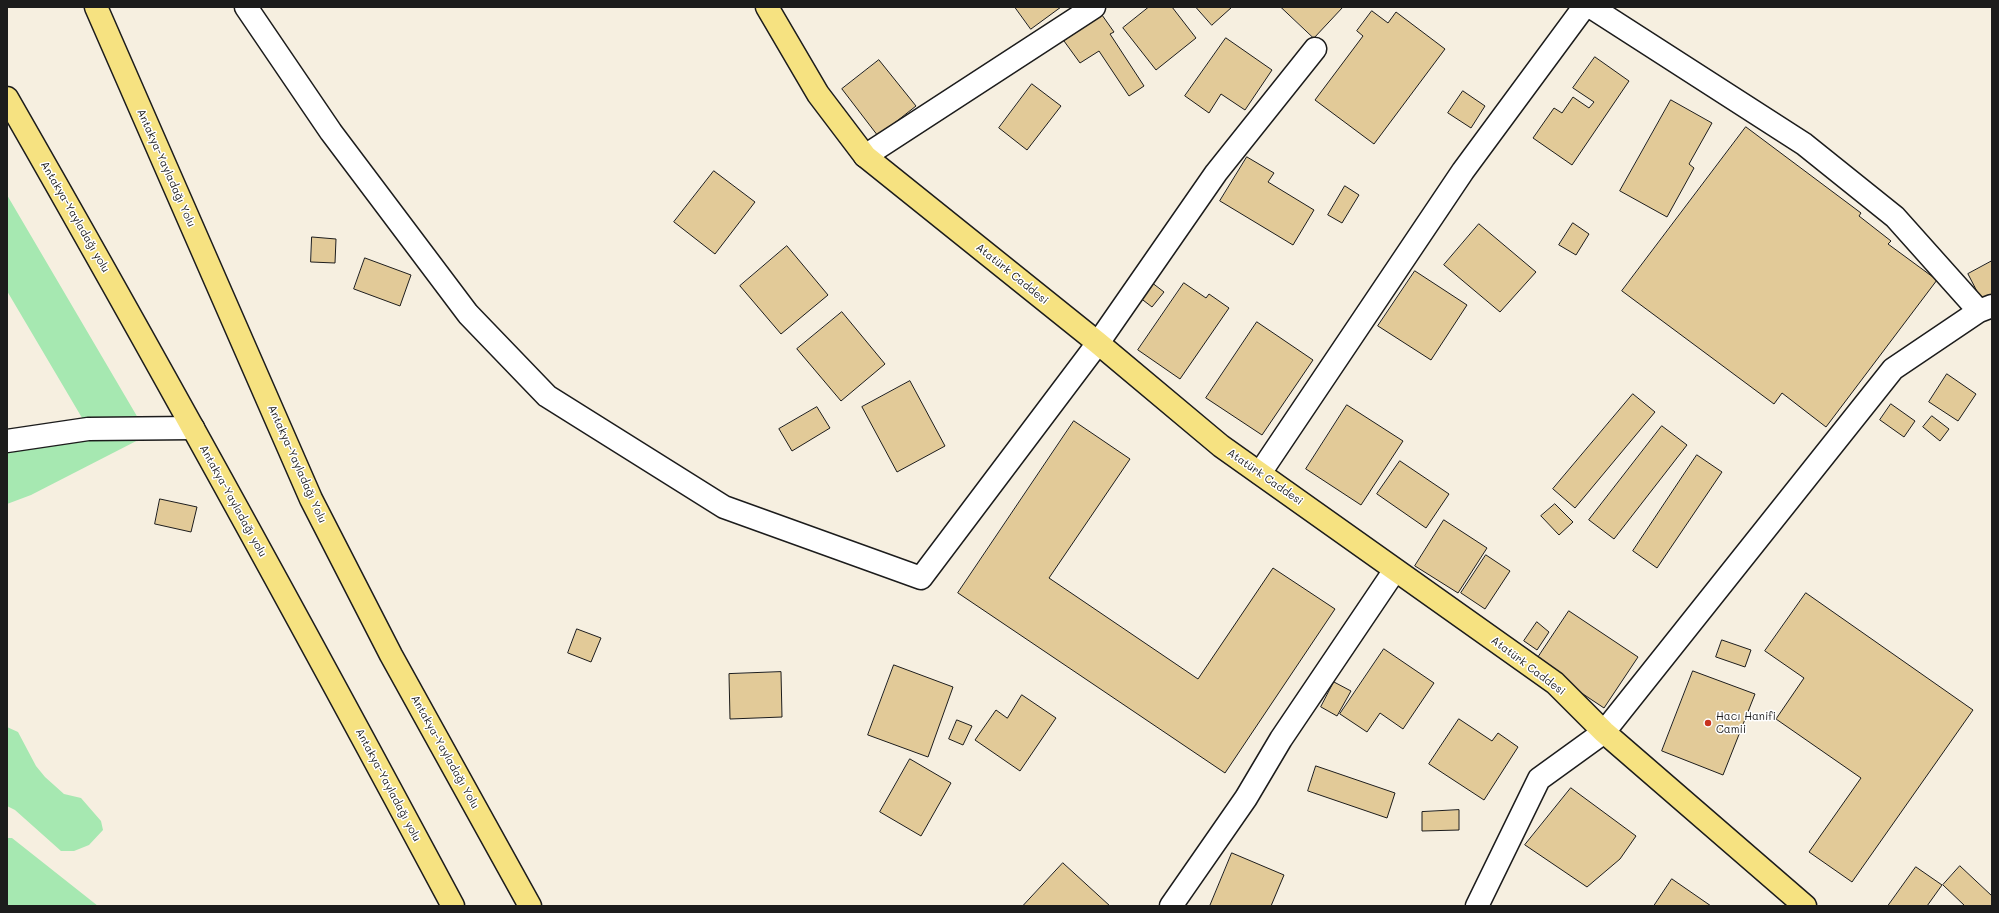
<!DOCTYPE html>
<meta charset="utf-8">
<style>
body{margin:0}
#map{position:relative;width:1999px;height:913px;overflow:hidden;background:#f6efe0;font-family:Mali,sans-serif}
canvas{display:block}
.frame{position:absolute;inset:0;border:8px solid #1c1c1c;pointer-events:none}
</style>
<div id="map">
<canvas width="1999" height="913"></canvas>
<div class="frame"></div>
</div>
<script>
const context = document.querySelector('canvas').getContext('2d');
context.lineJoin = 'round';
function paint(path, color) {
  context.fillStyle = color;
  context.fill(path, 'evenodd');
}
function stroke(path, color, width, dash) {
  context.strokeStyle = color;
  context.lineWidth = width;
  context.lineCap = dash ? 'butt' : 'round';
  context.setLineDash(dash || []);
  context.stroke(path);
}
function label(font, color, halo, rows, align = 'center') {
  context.font = font + ' Mali,sans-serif';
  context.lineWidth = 3;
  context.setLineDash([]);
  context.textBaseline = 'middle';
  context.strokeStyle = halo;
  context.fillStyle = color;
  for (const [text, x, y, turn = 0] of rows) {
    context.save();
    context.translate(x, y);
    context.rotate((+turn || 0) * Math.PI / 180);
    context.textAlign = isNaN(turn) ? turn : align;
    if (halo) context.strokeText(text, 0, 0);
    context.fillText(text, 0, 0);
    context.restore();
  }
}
paint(new Path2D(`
 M7 195 148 435 31 495 7 504V441L88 428 7 291Z
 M7 727 18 732 36 766 45 777 64 794 81 798 101 821 103 830 89 845 74 851H61L15 810 7 806Z
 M7 838H12L98 906H7Z`), '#a6e8b1');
const building = new Path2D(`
 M1015 7H1061L1031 29Z
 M1149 7H1172L1196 38 1156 70 1123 28Z
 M1196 7H1232L1212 25Z
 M1281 7H1343L1314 38Z
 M1372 11 1388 23 1396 12 1445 49 1374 144 1315 100 1363 36 1357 31Z
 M1102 15 1114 32 1110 34 1144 86 1129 96 1099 51 1080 63 1064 41Z
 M1226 38 1272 70 1245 110 1221 94 1209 113 1185 96Z
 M1595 57 1629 81 1572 165 1533 138 1554 108 1562 113 1573 97 1589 108 1594 102 1573 88Z
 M879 60 916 106 878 136 842 89Z
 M1032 84 1061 106 1027 150 999 128Z
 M1463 91 1485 106 1471 128 1448 113Z
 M1671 100 1712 123 1689 164 1694 168 1667 217 1620 191Z
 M1746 127 1861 213 1859 216 1891 241 1888 244 1937 280 1826 427 1782 393 1774 404 1622 291Z
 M1247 157 1274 173 1268 182 1314 210 1293 245 1220 201Z
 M714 171 755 202 715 254 674 222Z
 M1345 186 1359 195 1342 223 1328 215Z
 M1573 223 1589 234 1576 255 1559 245Z
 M1479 224 1536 272 1500 312 1444 265Z
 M312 237 336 239 335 263 311 262Z
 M787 246 828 295 781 334 740 286Z
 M365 258 411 275 400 306 354 289Z
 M1992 261V295L1982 301 1968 274Z
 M1415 271 1467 305 1431 360 1378 326Z
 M1151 282 1164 292 1152 307 1139 297Z
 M1184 283 1206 298 1209 294 1229 308 1180 379 1138 350Z
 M842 312 885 364 841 401 797 349Z
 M1257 322 1313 360 1262 435 1206 398Z
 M1947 374 1976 394 1958 421 1929 402Z
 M910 381 945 446 897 472 862 407Z
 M1633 394 1655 412 1575 508 1553 489Z
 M1891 404 1915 421 1904 437 1880 420Z
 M1347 405 1403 441 1361 505 1306 469Z
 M817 407 830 428 792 451 779 429Z
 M1932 416 1949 429 1940 441 1923 427Z
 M1074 421 1130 459 1049 578 1198 679 1273 568 1335 609 1225 773 958 593Z
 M1662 426 1687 445 1614 539 1589 520Z
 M1697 455 1722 472 1657 568 1633 551Z
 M1400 461 1449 494 1426 528 1377 494Z
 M160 499 197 507 191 532 155 524Z
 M1555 504 1573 522 1559 535 1541 516Z
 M1444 520 1487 548 1458 593 1415 566Z
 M1486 555 1510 571 1485 609 1461 593Z
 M1806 593 1973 710 1852 882 1809 852 1861 778 1776 719 1804 678 1765 651Z
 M1569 611 1638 657 1604 708 1535 662Z
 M1537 622 1549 632 1537 650 1524 641Z
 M577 629 601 638 591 662 568 653Z
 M1722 640 1751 650 1745 667 1716 657Z
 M1384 649 1434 683 1403 729 1380 713 1367 732 1340 714Z
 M894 665 953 687 928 757 868 735Z
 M1693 671 1755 694 1723 775 1662 751Z
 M781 672 782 717 730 719 729 674Z
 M1334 682 1351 691 1337 716 1321 707Z
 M1022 695 1056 718 1020 771 975 740 996 710 1007 718Z
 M1459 719 1492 741 1498 733 1518 747 1484 800 1429 764Z
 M957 720 972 726 963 745 949 739Z
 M910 759 951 783 921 836 880 812Z
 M1316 766 1395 793 1387 818 1308 791Z
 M1571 788 1636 836 1620 859 1587 887 1525 845Z
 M1459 810V830L1422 831V812Z
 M1232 853 1284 875 1271 906H1210Z
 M1063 863 1110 906H1023Z
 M1960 866 1992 896V906H1965L1943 885Z
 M1916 867 1942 885 1927 906H1888Z
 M1672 879 1711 906H1654Z`);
paint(building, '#e2ca98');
stroke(building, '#1c1c1c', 1);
const minor = new Path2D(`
 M246 7 331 132 468 314 547 396 724 507 921 578 1098 343 1216 173 1315 49
 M1591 7 1804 144 1895 217 1979 311
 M865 156 1094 7
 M7 441 88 429 193 428
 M1260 473 1463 171 1584 7
 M1171 906 1246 798 1281 739 1395 570
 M1477 906 1539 779 1604 732 1893 369 1979 311 1992 306`);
const major = new Path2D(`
 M767 7 818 94 865 156 1098 343 1221 446 1555 683 1604 732 1805 906`);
const highway = new Path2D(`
 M96 7 311 499 391 655 530 906
 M7 98C160 365 308 635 453 906`);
stroke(minor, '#1c1c1c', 25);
stroke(major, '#1c1c1c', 25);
stroke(highway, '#1c1c1c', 25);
stroke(minor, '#fff', 22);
stroke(major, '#f6e281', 22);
stroke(highway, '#f6e281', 22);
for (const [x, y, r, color] of [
 [1708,723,4,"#c8321e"]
]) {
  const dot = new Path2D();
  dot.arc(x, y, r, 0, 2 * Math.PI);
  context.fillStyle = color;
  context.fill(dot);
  stroke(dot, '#fff', 1.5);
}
label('11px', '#1c1c1c', '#fff', [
 ["Antakya-Yayladağı Yolu",166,168,66],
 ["Antakya-Yayladağı yolu",75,217,60],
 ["Atatürk Caddesi",1012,274,39],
 ["Antakya-Yayladağı Yolu",297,464,66],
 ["Atatürk Caddesi",1265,477,35],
 ["Antakya-Yayladağı yolu",233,501,61],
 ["Atatürk Caddesi",1528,666,37],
 ["Antakya-Yayladağı Yolu",445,752,61],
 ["Antakya-Yayladağı yolu",388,785,62]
]);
label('11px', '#1c1c1c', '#fff', [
 ["Hacı Hanifi",1716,717],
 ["Camii",1716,730]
], 'left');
</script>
